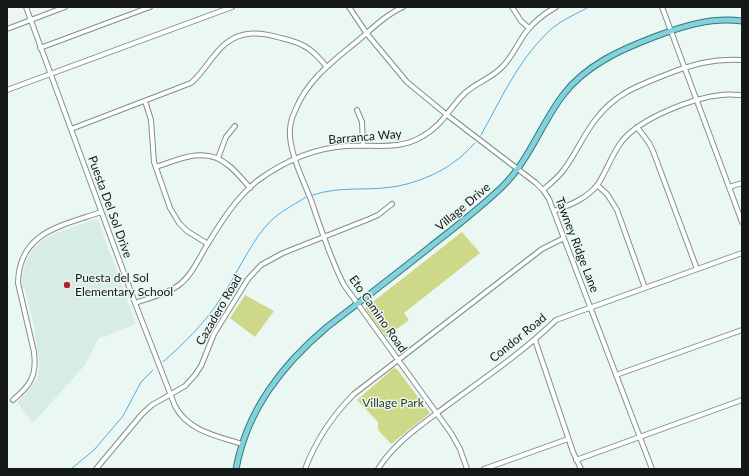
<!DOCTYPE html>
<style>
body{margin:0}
#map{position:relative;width:749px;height:476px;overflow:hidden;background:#ebf7f3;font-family:Lato,sans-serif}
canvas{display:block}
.frame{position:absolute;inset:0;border:8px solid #141817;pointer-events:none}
</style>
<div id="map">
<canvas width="749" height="476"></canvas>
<div class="frame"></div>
</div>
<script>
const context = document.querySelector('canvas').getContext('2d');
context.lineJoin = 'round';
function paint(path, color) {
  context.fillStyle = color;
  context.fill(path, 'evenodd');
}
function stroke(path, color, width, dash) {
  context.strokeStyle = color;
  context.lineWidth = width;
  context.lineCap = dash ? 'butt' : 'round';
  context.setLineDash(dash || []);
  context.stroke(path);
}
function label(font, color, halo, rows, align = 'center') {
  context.font = font + ' Lato,sans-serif';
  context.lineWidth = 3;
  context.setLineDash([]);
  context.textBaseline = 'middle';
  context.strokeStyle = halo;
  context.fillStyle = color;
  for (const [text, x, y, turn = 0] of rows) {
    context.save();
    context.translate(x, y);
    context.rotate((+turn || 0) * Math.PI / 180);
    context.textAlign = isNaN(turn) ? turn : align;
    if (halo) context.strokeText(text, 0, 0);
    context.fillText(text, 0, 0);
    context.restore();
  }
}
paint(new Path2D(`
 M96 219 98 220 136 324 98 339 85 365 33 423 17 402 22 398 35 382 39 370V358L35 339 36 334 25 289 22 287V276L26 261 33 248 43 240 54 234Z`), '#d7ece6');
paint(new Path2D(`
 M462 232 480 253 404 313 409 320 386 337 365 308Z
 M245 295 274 311 255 337 230 318Z
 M394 368 397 369 430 413 391 444 378 430V422L357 400Z`), '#ced889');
stroke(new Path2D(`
 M481 135C500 101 517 63 545 35 557 22 574 15 589 7
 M313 195C339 186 365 191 392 187 413 184 437 175 454 162 462 157 468 150 475 143
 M163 362C183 344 204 324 219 301 235 278 248 247 266 226 277 213 292 206 306 197
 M71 469 94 450 123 416 141 382 153 370`), '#51aae1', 1);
const minor = new Path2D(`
 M26 7 135 303 175 406C188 431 217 436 242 444
 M349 7 367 34 407 82 447 115 536 183 543 190 549 199 652 469
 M403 7C383 16 367 34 350 47 327 66 306 83 295 111 291 119 289 127 290 137 292 158 303 180 311 200 321 229 330 258 344 285L451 433 460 449 467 469
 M512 7 521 21 529 28
 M662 7 742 222
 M7 29 65 7
 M40 48 150 7
 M7 90 232 7
 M145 101 151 120 154 162 170 208 179 223 187 231 208 244
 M357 110 362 122 363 146
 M637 127 649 143 653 151 697 269
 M71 129 191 83C204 72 212 55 225 44 242 30 261 32 281 38 290 40 301 43 309 49 316 54 321 60 326 66
 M218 158 226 137 235 126
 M156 167C180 159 206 146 228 165 236 171 243 180 250 188
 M597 185 607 194 617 210 645 288
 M729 187 742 183
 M543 190C551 183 559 177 565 168 576 153 584 134 596 119 615 94 637 86 665 75 690 65 714 58 742 60
 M554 211C570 205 588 198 598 184 607 170 612 154 622 141 641 118 692 98 721 95 728 94 735 95 742 95
 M135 303C149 298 167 294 179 285 192 275 199 258 207 245 221 222 236 198 257 181 283 162 314 148 346 146 373 144 399 151 423 136 442 126 450 107 465 93 477 82 493 78 504 65 513 55 518 43 526 32 534 22 545 13 556 7
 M535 340 573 452 581 469
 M616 375 742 330
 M13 400C31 385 37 375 34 352L18 283C19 232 61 226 101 212
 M576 460 742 400
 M96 469 142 414 152 405 185 386 195 375 201 366 214 334 248 279 261 265 283 253 369 219 378 215 392 204
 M305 469C316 440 332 416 354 394L542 249 564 238
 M378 469C394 443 421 425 445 407 483 379 522 353 556 320L742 253
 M484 469 568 439`);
const major = new Path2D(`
 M236 469C247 410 282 365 327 327 361 301 396 274 430 247 454 228 479 209 502 187 529 161 541 124 563 95 586 65 620 50 654 37 683 26 711 17 742 21`);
stroke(minor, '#838e8b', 6);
stroke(major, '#287b85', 7);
stroke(minor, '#fff', 4);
stroke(major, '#85d0d9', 5);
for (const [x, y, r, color] of [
 [67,285,4,"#b52332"]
]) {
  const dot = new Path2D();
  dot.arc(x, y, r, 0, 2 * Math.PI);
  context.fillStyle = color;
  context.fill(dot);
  stroke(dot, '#ebf7f3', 1.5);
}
label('12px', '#141817', '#ebf7f3', [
 ["Barranca Way",365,137,-5],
 ["Puesta Del Sol Drive",110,207,70],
 ["Village Drive",463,207,-40],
 ["Tawney Ridge Lane",577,245,69],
 ["Cazadero Road",219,310,-60],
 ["Eto Camino Road",378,314,55],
 ["Condor Road",518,338,-39]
]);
label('12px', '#141817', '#ebf7f3', [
 ["Puesta del Sol",75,278],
 ["Elementary School",75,292]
], 'left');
label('12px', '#373b14', '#ebf7f3', [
 ["Village Park",393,403]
]);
</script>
